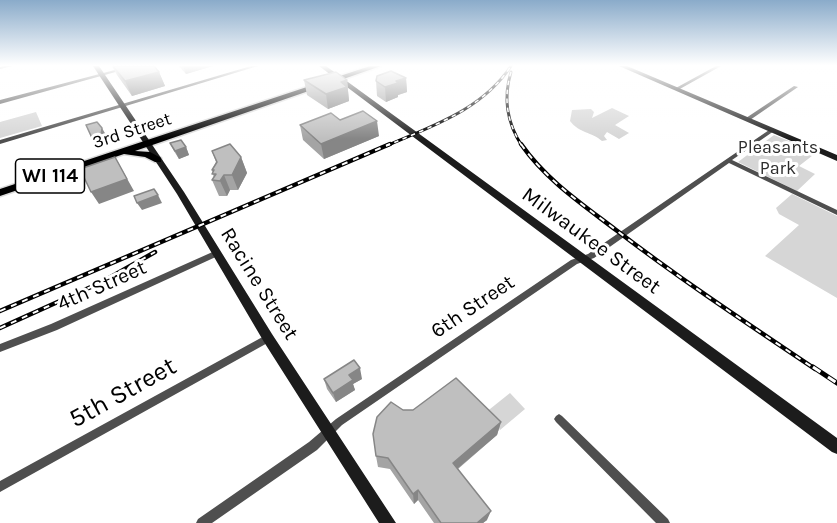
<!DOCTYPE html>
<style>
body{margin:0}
canvas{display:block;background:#fff}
</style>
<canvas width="837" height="523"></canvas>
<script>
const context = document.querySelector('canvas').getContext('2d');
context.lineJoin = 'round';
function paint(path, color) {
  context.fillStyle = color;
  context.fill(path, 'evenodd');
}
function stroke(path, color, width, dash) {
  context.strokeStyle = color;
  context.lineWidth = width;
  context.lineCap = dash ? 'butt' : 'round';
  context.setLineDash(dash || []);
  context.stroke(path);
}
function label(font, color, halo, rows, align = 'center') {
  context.font = font + ' Karla,sans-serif';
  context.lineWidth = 6;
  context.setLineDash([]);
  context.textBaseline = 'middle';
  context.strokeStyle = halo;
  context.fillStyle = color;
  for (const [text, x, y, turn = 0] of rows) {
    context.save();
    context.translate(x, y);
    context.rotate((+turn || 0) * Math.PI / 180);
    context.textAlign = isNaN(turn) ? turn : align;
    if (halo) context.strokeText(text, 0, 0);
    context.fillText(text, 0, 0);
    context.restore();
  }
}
paint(new Path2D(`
 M612 108 629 116 615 125 629 133 619 139 607 132 604 136 607 140 602 141C592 132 579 133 570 121L572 110 591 109 594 112 592 118Z
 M36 112 42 126 0 138V122Z
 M774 135 817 152 799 166 815 174 797 191 738 162Z
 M792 194 837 216V298L765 256 799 225 779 214 776 208Z
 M510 393 525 409 500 430 485 413Z`), '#d6d6d6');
const primary = new Path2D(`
 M370 66H381L135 151 150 152 161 158V162H155L145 157 124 154 0 196V189Z`);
stroke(primary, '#dbdbdb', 3);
paint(new Path2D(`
 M4 66H13L0 69V67Z
 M130 66H137L0 104V100Z
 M251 66H258L0 144V140Z
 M716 66H721L678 90 674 89Z
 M794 86 798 87 750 120H746V118Z
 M772 128 774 129V131L732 160 837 210V215L729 163 594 258 577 264 342 425 317 450 212 523H196L198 519 309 442 336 419 571 260 588 254Z
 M217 250 221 253 220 255 57 330 0 352V344L51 324Z
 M268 334 271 335 272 338 271 341 0 492V481Z
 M559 414 562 416 668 519 670 523H656L556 422 554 419 556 416Z`), '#4f4f4f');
paint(new Path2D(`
 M93 66H99L184 192 272 334 396 523H379L264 342 177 194Z
 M319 66H326L837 438V454L832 452Z
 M619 66H627L837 155V161Z`), '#1c1c1c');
paint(primary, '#000');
const railFar2 = new Path2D(`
 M511 72C503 98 507 123 522 146
 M386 146C432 126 482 110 511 66`);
const railFar1 = new Path2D(`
 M521 144C546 180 582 204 616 230 680 279 748 324 815 369
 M0 311 390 144
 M0 328 102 282 155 252`);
const rail = new Path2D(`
 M813 367 837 383`);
stroke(railFar2, '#000', 3);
stroke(railFar1, '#000', 4.5);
stroke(rail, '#000', 5);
stroke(railFar2, '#fff', 1.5, [4.5]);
stroke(railFar1, '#fff', 2, [6]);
stroke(rail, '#fff', 3, [9]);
paint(new Path2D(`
 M112 66H154L159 72 165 86 132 96 117 75Z
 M179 66H213L186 74Z
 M406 78 407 92 398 95V97L386 102 377 96 376 81Z
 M304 80H347L349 101 328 109 307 95Z
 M340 120 379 136 324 159 303 140 300 125Z
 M170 143 186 147 189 155 179 159 174 151Z
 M212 151 241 157 247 173 238 190H230L227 196H219L212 180 214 178 212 170 216 162Z
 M324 379H362L353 384 355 390 336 402 327 389Z
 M501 422 497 435 458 469 487 520 483 523H434L418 500 414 504 390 469 378 467 376 456Z`), '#a4a4a4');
paint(new Path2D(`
 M183 66H213L186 74Z
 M159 72 165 86 132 96 125 81Z
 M406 78 407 92 398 95V97L386 102 385 87 396 81Z
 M347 80 349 101 328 109 326 94 341 82Z
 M377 121 379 136 324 159 321 144Z
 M102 128 106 135V142L97 145 92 138Z
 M186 147 189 155 179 159 175 151Z
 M115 157 134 191 99 204 91 192Z
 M241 157 247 173 238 190 232 175Z
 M224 175 230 190 227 196 220 181Z
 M158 195 162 203 142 210 137 203Z
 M360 368 362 379 353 384 355 390 336 402 333 393 349 375Z
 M501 422 497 435 451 474 453 463Z
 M418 490V500L414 504 413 494Z
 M491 511 487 520 483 523H477Z`), '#868686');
const building = new Path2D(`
 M113 66H154L159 72 125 81Z
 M391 71 406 78 396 81 398 83 385 87 376 81 377 76Z
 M336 72 347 80 341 82 347 87 326 94 304 80Z
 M363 111 377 121 321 144 300 125 331 113 340 120Z
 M97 122 102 128 101 135 92 138 86 125Z
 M181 140 186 147 175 151 170 143Z
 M230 144 241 157 232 175H224L220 181 212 180 216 174H212L214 170H212L217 162 212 151Z
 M115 157 127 179 91 192 80 169Z
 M154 189 158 195 137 203 134 196Z
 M354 360 360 368 349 375 353 380 333 393 324 379Z
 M456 378 501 422 453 463 491 511 477 523H441L418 490 413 494 388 458 376 456 373 434 377 417 391 402 403 410H413Z`);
paint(building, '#bfbfbf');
stroke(building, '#868686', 1.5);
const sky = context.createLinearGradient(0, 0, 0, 139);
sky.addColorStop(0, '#8aabca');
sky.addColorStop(0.47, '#fff');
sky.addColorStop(1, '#ffffff00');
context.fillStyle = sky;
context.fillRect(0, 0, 837, 139);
label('18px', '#000', '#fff', [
 ["3rd Street",132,131,-18]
]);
label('18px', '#2d2d2d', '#fff', [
 ["Pleasants",778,148],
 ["Park",778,169]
]);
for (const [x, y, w] of [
 [50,176,69]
]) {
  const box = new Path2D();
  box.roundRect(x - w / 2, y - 17, w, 34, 4.5);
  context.fillStyle = '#fff';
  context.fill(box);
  stroke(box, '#000', 1.5);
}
label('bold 20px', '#000', null, [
 ["WI 114",50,176]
]);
label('21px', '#000', '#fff', [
 ["Milwaukee Street",591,241,36],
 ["Racine Street",259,284,58],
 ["4th Street",102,286,-24],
 ["6th Street",473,307,-34]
]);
label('26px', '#000', '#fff', [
 ["5th Street",123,393,-29]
]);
</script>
